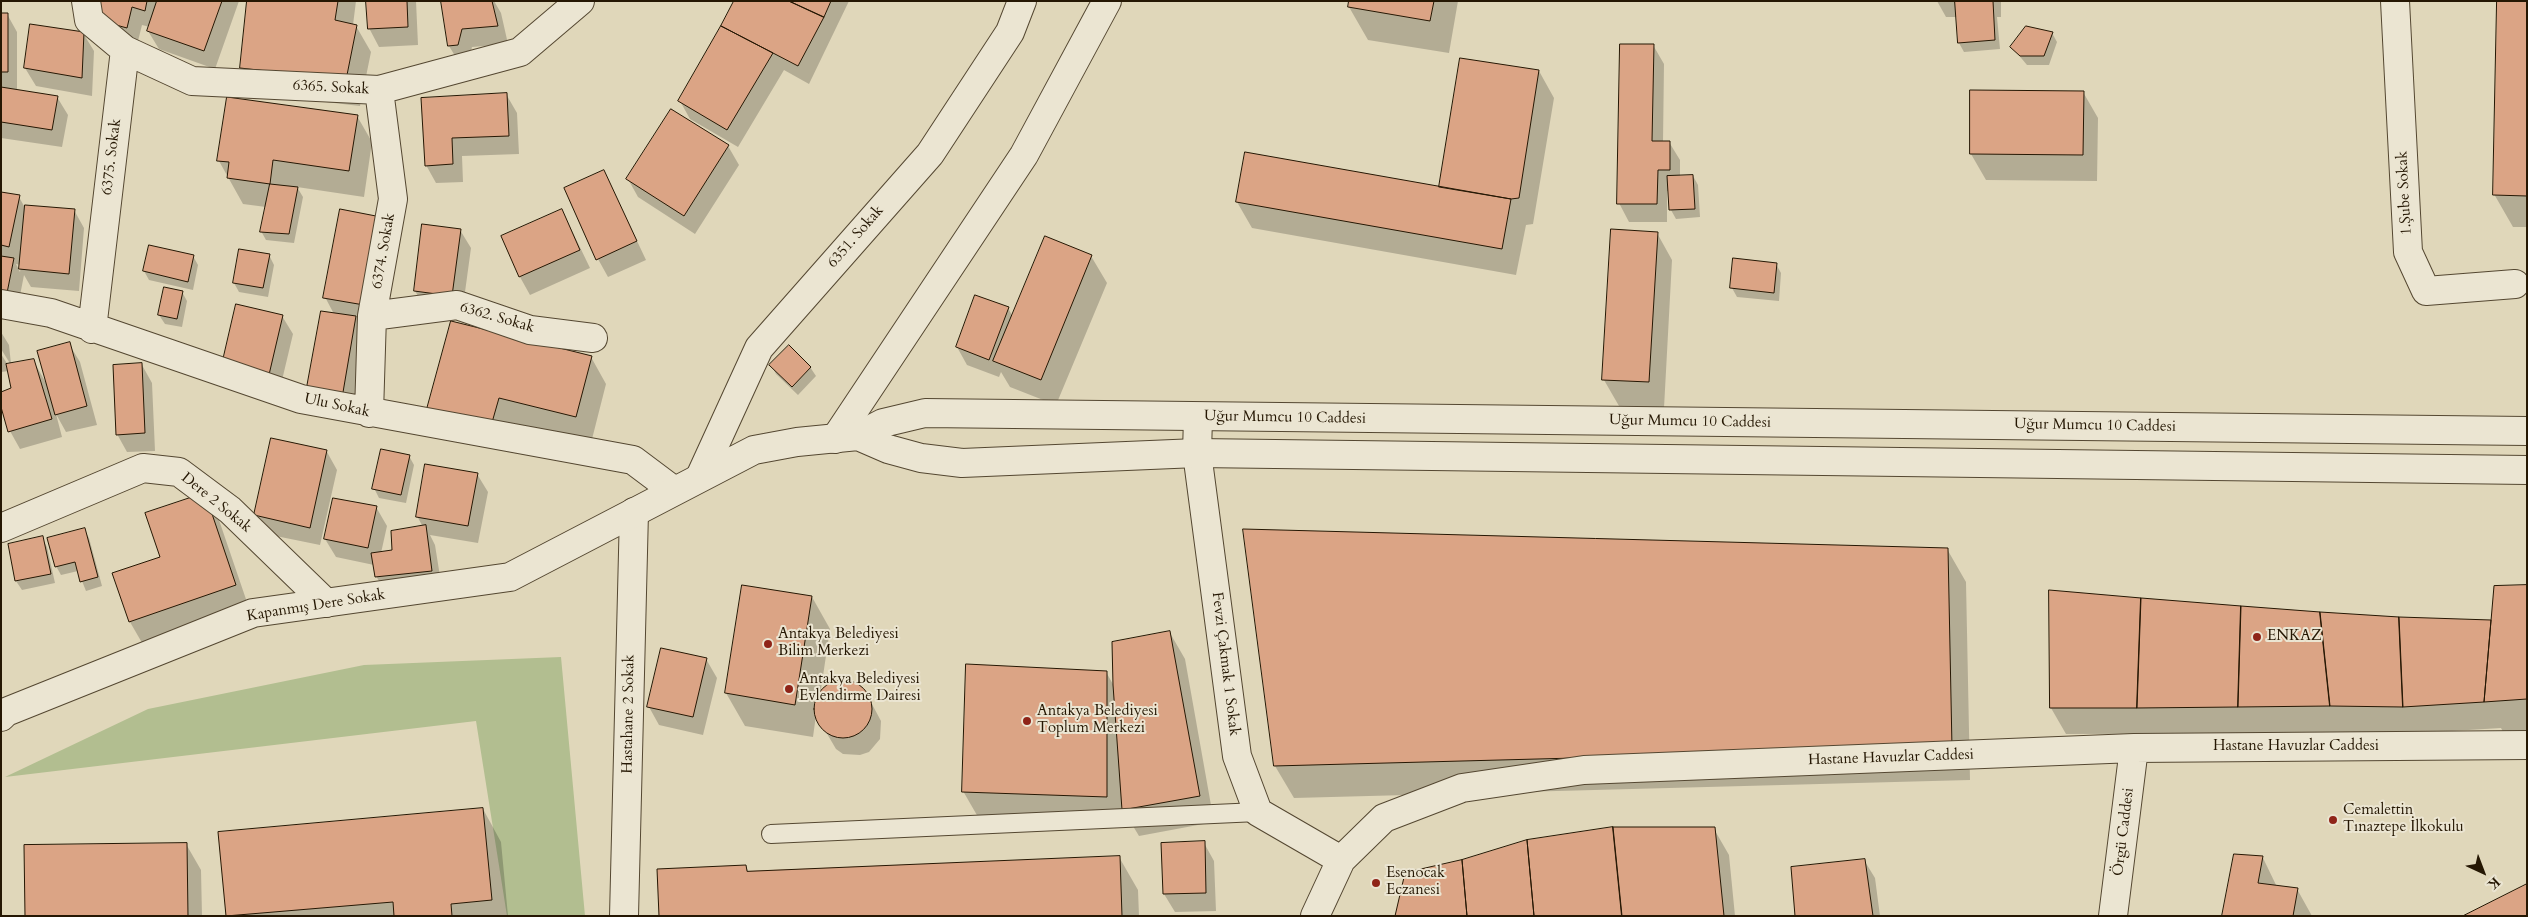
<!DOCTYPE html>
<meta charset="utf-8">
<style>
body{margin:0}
#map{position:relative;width:2528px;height:917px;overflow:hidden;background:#e0d7ba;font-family:Cardo,serif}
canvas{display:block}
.frame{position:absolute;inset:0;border:2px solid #251703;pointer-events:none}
.north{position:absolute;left:2458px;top:847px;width:50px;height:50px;-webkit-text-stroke:4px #ebe5d2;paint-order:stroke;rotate:137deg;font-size:14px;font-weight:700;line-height:20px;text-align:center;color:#251703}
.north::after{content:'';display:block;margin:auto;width:18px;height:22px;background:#251703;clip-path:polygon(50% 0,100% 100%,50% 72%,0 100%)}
</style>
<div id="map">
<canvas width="2528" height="917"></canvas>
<div class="frame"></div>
<div class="north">K</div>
</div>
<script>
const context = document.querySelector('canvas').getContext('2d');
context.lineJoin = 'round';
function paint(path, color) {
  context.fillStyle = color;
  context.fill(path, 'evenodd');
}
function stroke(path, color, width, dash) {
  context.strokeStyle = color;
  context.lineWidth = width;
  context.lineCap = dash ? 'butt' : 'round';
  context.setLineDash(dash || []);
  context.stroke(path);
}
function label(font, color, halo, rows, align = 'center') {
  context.font = font + ' Cardo,serif';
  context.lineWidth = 4;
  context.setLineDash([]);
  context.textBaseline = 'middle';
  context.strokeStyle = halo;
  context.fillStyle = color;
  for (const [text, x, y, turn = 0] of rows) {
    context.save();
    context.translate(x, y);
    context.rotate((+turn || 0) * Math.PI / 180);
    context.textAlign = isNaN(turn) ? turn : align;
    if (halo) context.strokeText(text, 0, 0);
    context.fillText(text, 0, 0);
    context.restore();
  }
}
paint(new Path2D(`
 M561 657 585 916H507L476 721 5 777 148 709 364 665Z`), '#b2be90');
paint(new Path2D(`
 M100 1H239L215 69 159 49 148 31 150 27 142 25 137 45 106 37Z
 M249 1H356L353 25 356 26 371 52 360 106 256 94 241 68Z
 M368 1H416L418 45 379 47 369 28Z
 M442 1H494L501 13 508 44 472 47 468 63 460 64 449 46Z
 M736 1H849L809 84 784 70 738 147 690 119 680 101Z
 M1350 1H1458L1449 53 1368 40 1349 7Z
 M1937 1H2001V17H1997L2000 49 1964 52 1959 43 1957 17H1946Z
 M2527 1V227H2513L2494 194Z
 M1 14H7L17 32V91L57 97 68 115 62 147 1 138Z
 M83 33 94 51 92 96 36 86 25 68Z
 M2052 33 2057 42 2049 65H2027L2012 47Z
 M1653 45 1664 64 1663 142H1669L1680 160V177L1693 176 1698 185 1700 217 1676 219 1671 210 1669 191H1667V222H1629L1619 203Z
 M1539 71 1554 98 1533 224 1526 225 1516 275 1252 228 1237 202 1440 188Z
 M2083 92 2098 118 2097 181 1986 180 1971 154Z
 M506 94 517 113 519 154 462 156 463 182 436 183 426 165 422 99Z
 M672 111 728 146 739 165 695 234 638 197 628 179Z
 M357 116 372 142 364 197 297 187 303 197 294 243 266 240 261 231 266 207 243 204 219 161Z
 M604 171 646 260 608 277 598 259Z
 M1 193 19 197 24 206 74 210 84 228 79 291 31 287 24 275 16 316 1 314ZM16 264 21 265 20 272Z
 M562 210 590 268 530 295 520 277Z
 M341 211 374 323 357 320 366 336 351 421 317 416 307 398 334 314 325 297Z
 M460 230 471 248 462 314 426 309 415 291Z
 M1657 233 1672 260 1664 408 1619 406 1604 380Z
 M269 255 274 265 268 297 239 292 234 283Z
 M193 256 198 265 193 290 149 280 144 271Z
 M1091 256 1107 283 1056 405 1010 387 1001 372 999 377 967 365 957 347 1008 308 1013 317Z
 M1776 264 1781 273 1779 301 1737 297 1732 288Z
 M182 292 187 301 182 327 165 324 159 315Z
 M282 316 293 334 278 397 233 387Z
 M1 332 9 345 11 364 33 360 46 383 69 344 80 362 97 425 66 432 56 414 62 437 20 449 10 431 12 389 9 371 1 372V354L8 365H11L1 349Z
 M591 357 606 384 591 443 513 423 506 451 444 435 429 409Z
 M142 365 152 383 155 451 127 452 117 434Z
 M771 365 810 367 816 376 798 395 776 374Z
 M327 452 337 470 320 545 266 534 255 515Z
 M409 456 414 465 406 503 379 498 374 488Z
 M477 474 488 492 478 543 430 535 435 545 442 589 387 594 376 576 374 565 336 557 325 539 376 507 387 526 381 553 394 551 423 527 417 516Z
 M204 494 219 520 250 611 145 648 130 622 114 574 162 558Z
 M84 529 89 538 102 586 86 591 78 571 61 575 56 566Z
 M42 538 47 547 55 583 22 590 16 581 9 545Z
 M1947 549 1966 582 1970 780 1294 798 1275 766Z
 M2527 587V742L2509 743 2501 728 2419 733 2066 734 2051 708 2399 619 2490 621 2492 624Z
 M812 597 830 629 820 696 832 683H851L866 693 881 721 880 739 869 752 860 755 843 754 836 749 816 715 813 737 745 726 726 693Z
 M1170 633 1185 659 1214 822 1139 836 1121 806V822L978 817 963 791 1106 672 1114 686Z
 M706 659 717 678 703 735 659 725 649 707Z
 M483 809 501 842 508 916H227Z
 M1714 829 1729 855 1735 916H1396Z
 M1204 843 1214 861 1216 911 1175 912 1164 894Z
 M186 844 201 870 202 916H26Z
 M1119 857 1138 890 1139 916H660L746 867 749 872Z
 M2263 858 2277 887 2297 889 2312 916H2224Z
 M1864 860 1875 878 1880 916H1796Z`), '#0003');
const building = new Path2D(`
 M99 1H147L145 11 132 7 127 28 94 19Z
 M157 1H222L204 51 147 31Z
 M247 1H338L335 20 357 25 346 80 240 68Z
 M366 1H407L408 27 368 29Z
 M441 1H492L498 26 462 29 458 45 448 46Z
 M734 1H789L824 17 798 66 721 26Z
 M789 1H831L824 17Z
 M1349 1H1434L1430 21 1348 7Z
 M1955 1H1993L1995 40 1958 43Z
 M2497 1H2527V196L2493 195Z
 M1 13H8V72H1Z
 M30 24 84 32 82 78 24 68Z
 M721 26 773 53 727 130 678 101Z
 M2026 26 2053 32 2044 56H2020L2010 47Z
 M1620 44H1654L1652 141H1670V170H1658L1657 204H1617Z
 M1460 58 1539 70 1519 198 1511 199 1439 187Z
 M1 87 58 96 52 130 1 122Z
 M1970 90 2084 91 2083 155 1970 154Z
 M507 93 509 136 452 138 453 164 425 166 421 98Z
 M227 97 358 115 349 171 273 160 270 184 227 178 229 162 217 161Z
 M671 109 729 145 684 216 626 179Z
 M1245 152 1511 199 1502 249 1236 202Z
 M604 170 637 241 596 260 564 188Z
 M1693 175 1695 209 1669 210 1667 176Z
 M270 184 298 187 289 234 260 232Z
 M1 192 20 195 9 247 1 245Z
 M25 205 75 209 69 274 19 269Z
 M340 209 381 217 364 305 323 298Z
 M562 209 580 250 519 277 501 236Z
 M422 224 461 229 452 296 414 291Z
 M1611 229 1658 232 1649 382 1602 380Z
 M1045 236 1092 255 1041 380 993 361Z
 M149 245 194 255 188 282 143 271Z
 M239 249 270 254 263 288 233 283Z
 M1 256 14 258 6 298H1Z
 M1733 258 1777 263 1774 293 1730 288Z
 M164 287 183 291 177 319 158 315Z
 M975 295 1009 307 989 360 956 347Z
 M236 304 283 315 268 379 221 369Z
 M321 311 356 316 341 404 305 398Z
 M451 321 592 356 576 417 499 398 491 426 427 409Z
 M70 342 87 406 55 415 37 351Z
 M789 345 811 367 792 387 769 365Z
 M34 359 52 419 8 432 1 407V392L11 388 6 364Z
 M142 363 145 433 116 435 113 365Z
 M271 438 327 450 310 528 254 515Z
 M381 449 410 455 401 495 372 489Z
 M425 464 478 473 468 526 416 517Z
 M205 493 236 585 129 622 112 573 160 557 145 513Z
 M333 498 377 506 368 548 324 539Z
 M426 525 432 571 375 577 371 553 392 550 391 531Z
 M85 528 98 577 80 582 75 562 55 567 47 538Z
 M1243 529 1948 548 1952 748 1274 766Z
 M43 536 51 574 15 581 8 544Z
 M742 585 812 596 795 705 725 693Z
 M2527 585V699L2484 702 2494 586Z
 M2049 590 2141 598 2137 708H2050Z
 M2141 598 2241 606 2238 707 2137 708Z
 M2241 606 2320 612 2330 706 2238 707Z
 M2320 612 2399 617 2403 707 2330 706Z
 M2399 617 2491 620 2484 702 2403 707Z
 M1170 631 1200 796 1122 810 1113 685 1112 642Z
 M661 648 707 658 693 717 647 707Z
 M966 664 1107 671V797L962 792Z
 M814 709a29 29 0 1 1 58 0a29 29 0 1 1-58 0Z
 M483 808 492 900 451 904 452 916H394L393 902 226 916 218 832Z
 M1613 827H1715L1724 916H1622Z
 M1613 827 1622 916H1534L1527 840Z
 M1527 840 1534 916H1467L1462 860Z
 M1205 841 1206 893 1163 894 1161 843Z
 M187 843 188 916H25L24 845Z
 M2234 854 2263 856 2258 883 2298 888 2293 916H2222Z
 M1120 856 1122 916H659L657 869 746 865 747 871Z
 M1865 859 1873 916H1795L1791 867Z
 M1462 860 1467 916H1395L1405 873Z
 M2527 884V916H2463Z`);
paint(building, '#dba485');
stroke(building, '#251703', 1);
const service = new Path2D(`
 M771 834 1258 812`);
const minor = new Path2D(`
 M86 1 89 20 125 50 92 329
 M2395 1 2408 252 2426 291 2515 284
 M125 50 192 81 379 90 520 52 580 1
 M1 304 51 313 301 399 633 460 673 490
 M372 316 457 305 530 330 593 338
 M369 413 372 316 393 199 379 90
 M1198 417 1197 453 1237 756 1258 812 1341 860
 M835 439 1024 155 1107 1
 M700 477 759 348 930 154 1010 32 1022 1
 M1 528 143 468 179 472 230 510 326 603
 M624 916 634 512
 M1315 916 1341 860 1384 818 1462 788 1584 770 2134 748 2527 745
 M2113 916 2134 748`);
const tertiary = new Path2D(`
 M858 436 888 449 921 458 962 463 1197 453 2527 470
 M1 717 6 712 253 613 510 577 754 450 797 442 858 436 883 423 925 413 2527 431`);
stroke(service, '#544731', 20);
stroke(minor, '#544731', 30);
stroke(tertiary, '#544731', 30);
stroke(service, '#ebe5d2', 18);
stroke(minor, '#ebe5d2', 28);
stroke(tertiary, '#ebe5d2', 28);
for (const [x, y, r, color] of [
 [2257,637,5,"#8f2418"],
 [768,644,5,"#8f2418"],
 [789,689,5,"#8f2418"],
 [1027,721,5,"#8f2418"],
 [2333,820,5,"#8f2418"],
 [1376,883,5,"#8f2418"]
]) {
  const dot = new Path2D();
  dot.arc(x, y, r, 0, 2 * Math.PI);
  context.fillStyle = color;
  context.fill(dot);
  stroke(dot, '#ebe5d2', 2);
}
label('15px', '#251703', '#ebe5d2', [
 ["6365. Sokak",331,88,3],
 ["6375. Sokak",112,157,-83],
 ["1.Şube Sokak",2405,193,-93],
 ["6351. Sokak",856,237,-49],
 ["6374. Sokak",384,251,-80],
 ["6362. Sokak",497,318,16],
 ["Ulu Sokak",337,406,12],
 ["Uğur Mumcu 10 Caddesi",1285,418,1],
 ["Uğur Mumcu 10 Caddesi",1690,422,1],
 ["Uğur Mumcu 10 Caddesi",2095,426,1],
 ["Dere 2 Sokak",216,503,39],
 ["Kapanmış Dere Sokak",316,606,-9],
 ["Fevzi Çakmak 1 Sokak",1225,664,83],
 ["Hastahane 2 Sokak",629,714,-89],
 ["Hastane Havuzlar Caddesi",2296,747],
 ["Hastane Havuzlar Caddesi",1891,758,-2],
 ["Örgü Caddesi",2124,832,-83]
]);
label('15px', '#251703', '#ebe5d2', [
 ["Antakya Belediyesi",778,635],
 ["Bilim Merkezi",778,652],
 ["ENKAZ",2267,637],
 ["Antakya Belediyesi",799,680],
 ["Evlendirme Dairesi",799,697],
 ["Antakya Belediyesi",1037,712],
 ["Toplum Merkezi",1037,729],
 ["Cemalettin",2343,811],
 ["Tınaztepe İlkokulu",2343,828],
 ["Esenocak",1386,874],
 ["Eczanesi",1386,891]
], 'left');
</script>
